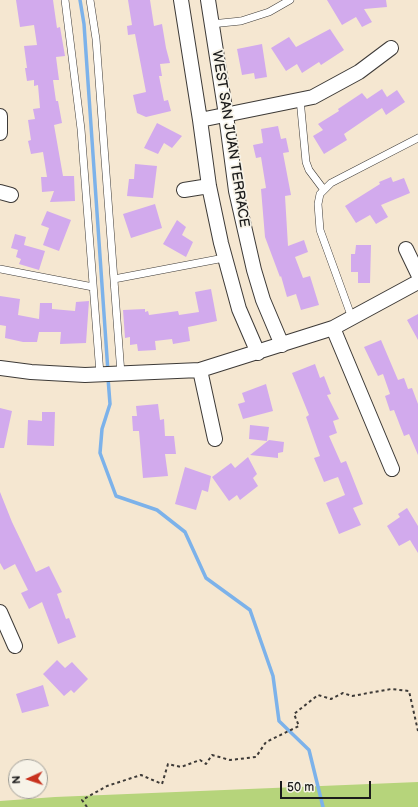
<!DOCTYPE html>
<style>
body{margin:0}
#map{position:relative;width:418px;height:807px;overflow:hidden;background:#f5e7d1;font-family:"Balsamiq Sans",sans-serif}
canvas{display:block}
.north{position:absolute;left:8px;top:759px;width:40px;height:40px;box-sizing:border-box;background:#f7f3e8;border:1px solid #9f9d96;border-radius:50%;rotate:267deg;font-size:11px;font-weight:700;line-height:16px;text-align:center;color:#1c1c1c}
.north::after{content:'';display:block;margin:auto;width:14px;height:18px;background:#c8321e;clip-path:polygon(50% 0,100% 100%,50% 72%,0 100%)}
.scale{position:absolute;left:280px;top:781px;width:91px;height:18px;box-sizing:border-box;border:2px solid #1c1c1c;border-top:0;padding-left:5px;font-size:12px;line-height:14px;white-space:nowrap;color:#1c1c1c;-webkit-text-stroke:3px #f7f3e8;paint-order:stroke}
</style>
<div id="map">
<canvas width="418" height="807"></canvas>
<div class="north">N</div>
<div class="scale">50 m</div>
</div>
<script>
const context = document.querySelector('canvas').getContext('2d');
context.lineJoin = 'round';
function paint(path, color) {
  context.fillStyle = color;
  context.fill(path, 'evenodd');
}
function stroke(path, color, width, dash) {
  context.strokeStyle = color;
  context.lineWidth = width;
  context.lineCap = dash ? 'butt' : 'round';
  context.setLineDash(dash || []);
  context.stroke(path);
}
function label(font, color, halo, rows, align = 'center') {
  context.font = font + ' "Balsamiq Sans",sans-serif';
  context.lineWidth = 3.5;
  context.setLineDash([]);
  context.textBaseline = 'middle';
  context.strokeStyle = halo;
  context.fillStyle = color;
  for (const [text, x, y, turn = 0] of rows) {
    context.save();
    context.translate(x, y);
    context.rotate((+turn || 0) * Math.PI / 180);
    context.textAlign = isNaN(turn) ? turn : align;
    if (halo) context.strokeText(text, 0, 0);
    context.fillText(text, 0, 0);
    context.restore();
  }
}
paint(new Path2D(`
 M418 782V807H0V801L55 797Z`), '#b6d47b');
stroke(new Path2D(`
 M80 0 84 24 108 372
 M108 378 110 404 102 429 100 453 116 496 157 510 185 532 206 578 250 610 273 676 279 721 309 750 323 807`), '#7cb2ea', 3.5);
paint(new Path2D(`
 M16 0H53L57 28 60 27 65 56 56 57 59 80H53L56 101H58L62 123 54 125 63 176H74L75 201 50 202 54 191 42 192 41 177H47L43 152 31 154 28 141 31 140 28 120 35 119 33 109 40 108 38 85 34 86V80L27 81 25 68H27L24 46 37 45 34 25 20 27Z
 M128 0H150L154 26 162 24 166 48 170 63 160 64 162 76H159L164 101 168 100 171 111 146 117 137 113 133 95 146 92 135 34 128 35 127 26 132 25Z
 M327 0H386L387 7 364 9 372 22 362 27 356 17 342 25Z
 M330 29 344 50 321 65 319 62 302 73 297 64 286 71 271 48 289 37 296 47Z
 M262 44 267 77 255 79 254 73 242 75 237 49Z
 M382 89 387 97 397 90 405 102 386 115 382 108 344 134 347 140 324 154 313 136 323 130 318 124 339 111 338 109 362 93 367 99Z
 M157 123 182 136 172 148 164 143 158 154 144 148Z
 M278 126 281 139 286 138 289 152 283 153 291 195 285 196 288 246 304 240 308 252 295 257 303 278 310 276 319 305 301 310 296 294 287 297 281 276 280 277 265 237 261 189 266 188 261 157 256 158 253 145 263 143 261 129Z
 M135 164 157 166 153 198 127 196 129 179H134Z
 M391 177 393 182 404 178 410 193 381 205 388 217 376 224 370 215 356 223 345 206 380 184 379 182Z
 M155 204 162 228 131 238 123 214Z
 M47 211 71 220 59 251 43 245 49 228 41 225Z
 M177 220 186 227 182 235 193 242 186 257 163 244Z
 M15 234 26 237 24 245 45 251 39 270 19 264 21 259 16 257 18 250 11 248Z
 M356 245H371L370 283H358V272H351V254H355Z
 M211 289 217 321 188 327 190 341 173 344 172 339 155 341 156 350 138 351 137 344 130 345V337L125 338 123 310 145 309V312L148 311 149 315 178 311 179 315 199 312 195 292Z
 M0 296 20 299 18 315 39 319 40 303H52V309L75 311 76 302 89 301 86 343 60 344 61 332H39L37 342H23L5 338 6 326 0 325Z
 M418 314V340L407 320Z
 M381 340 398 380 404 378 408 389 412 388 418 404V455L409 434 404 436 394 410 390 411 385 396 390 394 383 374 378 376 364 347Z
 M315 364 320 378 324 376 331 394 327 395 339 419 333 421 337 433 329 436 341 463 346 461 363 504 353 508 361 525 339 534 326 503 345 495 338 477 324 482 314 458 320 456 306 417 309 415 292 373Z
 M266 384 273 411 243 419 238 404 245 402 242 393Z
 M158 404 160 420 164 419 165 436H174L176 454H165L168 476 143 478 139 431H133L132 416H137L136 406Z
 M0 408 12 411 4 448H0Z
 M42 412H55L54 446 27 445 28 420 42 421Z
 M250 425 269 427 267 441 249 439Z
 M269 440 284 442 283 452 278 453V458L250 455Z
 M248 457 257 474 253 478 258 486 240 500 237 495 229 501 212 477 231 463 235 468Z
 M185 467 211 476 208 492 202 490 196 510 175 504Z
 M0 492 12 522 36 572 49 566 62 592 57 594 66 619 69 618 76 637 58 644 42 602 29 609 21 593 28 590 15 564 4 570 0 563Z
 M407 508 418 526V553L410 540 399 546 387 526 400 517 398 514Z
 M57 660 65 668 72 662 88 679 74 693 71 690 64 696 43 674Z
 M43 685 49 706 22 713 16 694Z`), '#d2aaed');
const service = new Path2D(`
 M65 0 81 129 100 374
 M90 0 96 39 121 374
 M211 24 241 21 269 12 290 0
 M300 99 306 162 309 170 324 190
 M0 269 93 287
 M114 279 224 258
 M352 318 320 230 318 204 320 194 331 183 418 138`);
const minor = new Path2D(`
 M181 0 200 120 209 186 221 243 239 309 258 353
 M208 0 226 115 236 191 254 270 263 300 282 345
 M0 116V133
 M200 120 313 97 359 72 391 48
 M184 190 209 186
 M0 192 11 195
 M406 249 418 274
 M333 328 392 469
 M0 368 31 372 85 375 200 370 333 328 418 282
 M200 370 215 439
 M0 612 15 646`);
stroke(service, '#3d3a37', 8);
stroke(minor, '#3d3a37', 16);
stroke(new Path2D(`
 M87 807 82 800 107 786 141 775 162 784 168 764 181 767 200 760 206 764 212 755 230 760 256 757 266 742 299 726 294 714 318 695 331 699 343 693 352 696 391 689 409 691 418 731`), '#3d3a37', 2, [3, 3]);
stroke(service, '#fff', 7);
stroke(minor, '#fff', 14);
label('14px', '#1c1c1c', '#f7f3e8', [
 ["WEST SAN JUAN TERRACE",230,139,81]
]);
</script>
